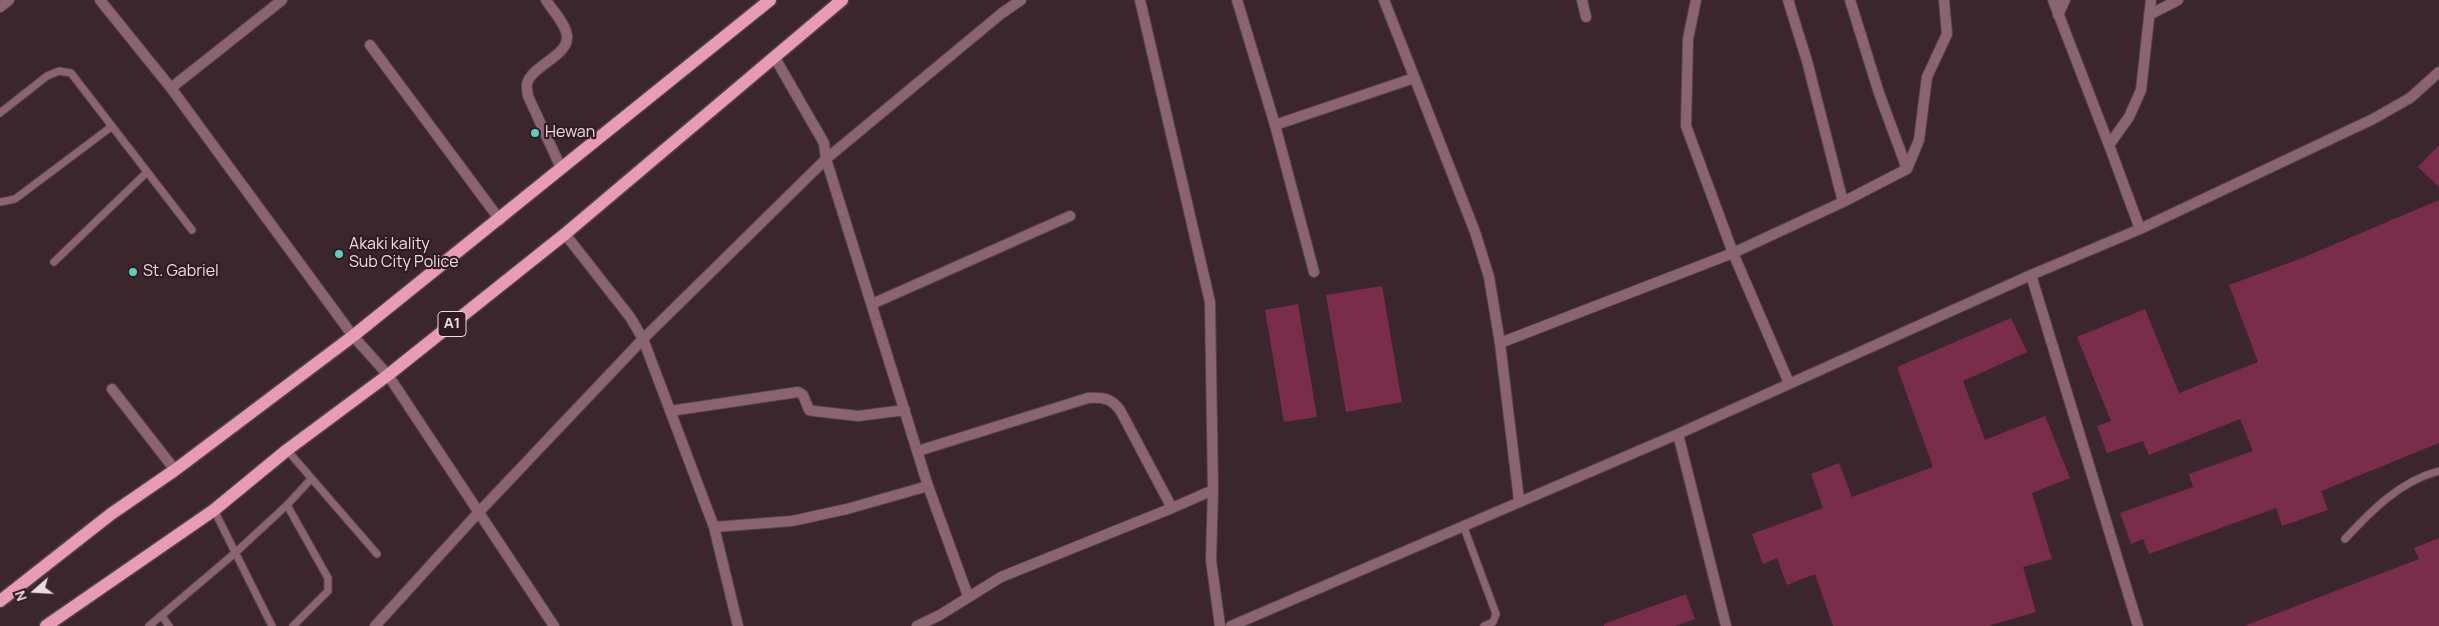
<!DOCTYPE html>
<style>
body{margin:0}
#map{position:relative;width:2439px;height:626px;overflow:hidden;background:#3b262d;font-family:Manrope,sans-serif}
canvas{display:block}
.north{position:absolute;left:10px;top:566px;width:50px;height:50px;-webkit-text-stroke:4px #311c23;paint-order:stroke;rotate:251deg;font-size:14px;font-weight:700;line-height:20px;text-align:center;color:#eadce0}
.north::after{content:'';display:block;margin:auto;width:18px;height:22px;background:#eadce0;clip-path:polygon(50% 0,100% 100%,50% 72%,0 100%)}
</style>
<div id="map">
<canvas width="2439" height="626"></canvas>
<div class="north">N</div>
</div>
<script>
const context = document.querySelector('canvas').getContext('2d');
context.lineJoin = 'round';
function paint(path, color) {
  context.fillStyle = color;
  context.fill(path, 'evenodd');
}
function stroke(path, color, width, dash) {
  context.strokeStyle = color;
  context.lineWidth = width;
  context.lineCap = dash ? 'butt' : 'round';
  context.setLineDash(dash || []);
  context.stroke(path);
}
function label(font, color, halo, rows, align = 'center') {
  context.font = font + ' Manrope,sans-serif';
  context.lineWidth = 4.5;
  context.setLineDash([]);
  context.textBaseline = 'middle';
  context.strokeStyle = halo;
  context.fillStyle = color;
  for (const [text, x, y, turn = 0] of rows) {
    context.save();
    context.translate(x, y);
    context.rotate((+turn || 0) * Math.PI / 180);
    context.textAlign = isNaN(turn) ? turn : align;
    if (halo) context.strokeText(text, 0, 0);
    context.fillText(text, 0, 0);
    context.restore();
  }
}
paint(new Path2D(`
 M2439 145V187L2418 167Z
 M2439 200V443L2321 491 2328 510 2282 526 2276 508 2149 554 2143 539 2131 544 2120 513 2193 487 2189 474 2253 451 2240 419 2149 455 2143 441 2107 453 2097 426 2111 421 2077 337 2145 309 2179 393 2258 362 2229 285 2302 258Z
 M1382 286 1402 402 1346 412 1326 295Z
 M1298 304 1317 417 1284 422 1265 310Z
 M2011 318 2027 352 1963 381 1985 440 2045 416 2070 478 2032 493 2052 559 2023 567 2036 612 1988 626H1833L1815 574 1787 585 1777 558 1763 564 1752 534 1823 508 1811 474 1839 463 1852 497 1933 467 1897 367Z
 M2439 538V626H2244L2419 559 2414 548Z
 M1686 594 1695 619 1675 626H1604V624Z`), '#7a2d4b');
const service = new Path2D(`
 M0 113 47 76 59 71 71 73 192 230
 M0 202 15 199 111 127
 M54 262 147 172
 M287 450 377 554
 M287 505 328 578V591L293 626
 M214 510 272 626
 M1463 525 1496 614 1493 622 1484 626
 M2345 539C2371 511 2400 481 2439 471
 M162 616 169 626
 M149 626 235 553 287 505 311 479`);
const minor = new Path2D(`
 M100 0 171 88 353 336 388 375 554 626
 M546 0C552 10 567 25 567 37 568 56 531 66 527 84 526 87 528 93 528 96L561 168
 M1140 0 1210 302 1213 490 1211 560 1220 626
 M1237 0 1275 125 1314 272
 M1384 0 1475 232 1489 277 1500 343 1519 500
 M1582 0 1586 17
 M1696 0 1688 39 1686 126 1733 253 1789 383
 M1788 0 1807 61 1843 202
 M1850 0 1879 93 1907 169
 M2053 0 2109 145
 M0 7 9 0
 M2058 15 2065 0
 M2149 15 2178 0
 M370 45 500 220
 M775 58 824 143 826 159 928 486 968 596
 M171 88 282 0
 M1275 125 1414 78
 M2140 229 2109 145 2129 117 2141 90 2151 0
 M565 234 630 317 643 339 714 527 738 626
 M2031 275 2138 626
 M872 304 1070 216
 M1500 343 1733 253 1843 202 1907 169 1919 140 1927 77 1947 34 1944 0
 M112 389 175 470
 M670 411 798 392 803 395 809 410 814 411 858 416 905 410
 M1678 434 1726 626
 M918 451 1088 398C1103 397 1111 398 1120 410L1172 508 1213 490
 M714 527 792 521 847 509 928 486
 M375 626 478 513 643 339 826 159 1002 13 1021 0
 M917 626 940 615 1001 577 1172 508
 M1231 626 1678 434 2031 275 2140 229 2373 119 2410 98 2439 72`);
const primary = new Path2D(`
 M0 601 111 514 175 470 353 336 770 0
 M46 626 214 510 287 450 388 375 565 234 842 0`);
stroke(service, '#57434a', 9);
stroke(minor, '#57434a', 12);
stroke(primary, '#57434a', 15);
stroke(service, '#8a6570', 7);
stroke(minor, '#8a6570', 10);
stroke(primary, '#e89cb4', 12);
for (const [x, y, r, color] of [
 [535,133,5,"#5dceb9"],
 [339,254,5,"#5dceb9"],
 [133,272,5,"#5dceb9"]
]) {
  const dot = new Path2D();
  dot.arc(x, y, r, 0, 2 * Math.PI);
  context.fillStyle = color;
  context.fill(dot);
  stroke(dot, '#311c23', 2);
}
for (const [x, y, w] of [
 [452,324,28]
]) {
  const box = new Path2D();
  box.roundRect(x - w / 2, y - 12.5, w, 25, 4);
  context.fillStyle = '#311c23';
  context.fill(box);
  stroke(box, '#eadce0', 1);
}
label('bold 15px', '#eadce0', null, [
 ["A1",452,324]
]);
label('16px', '#eadce0', '#311c23', [
 ["Hewan",545,133],
 ["Akaki kality",349,245],
 ["Sub City Police",349,263],
 ["St. Gabriel",143,272]
], 'left');
</script>
